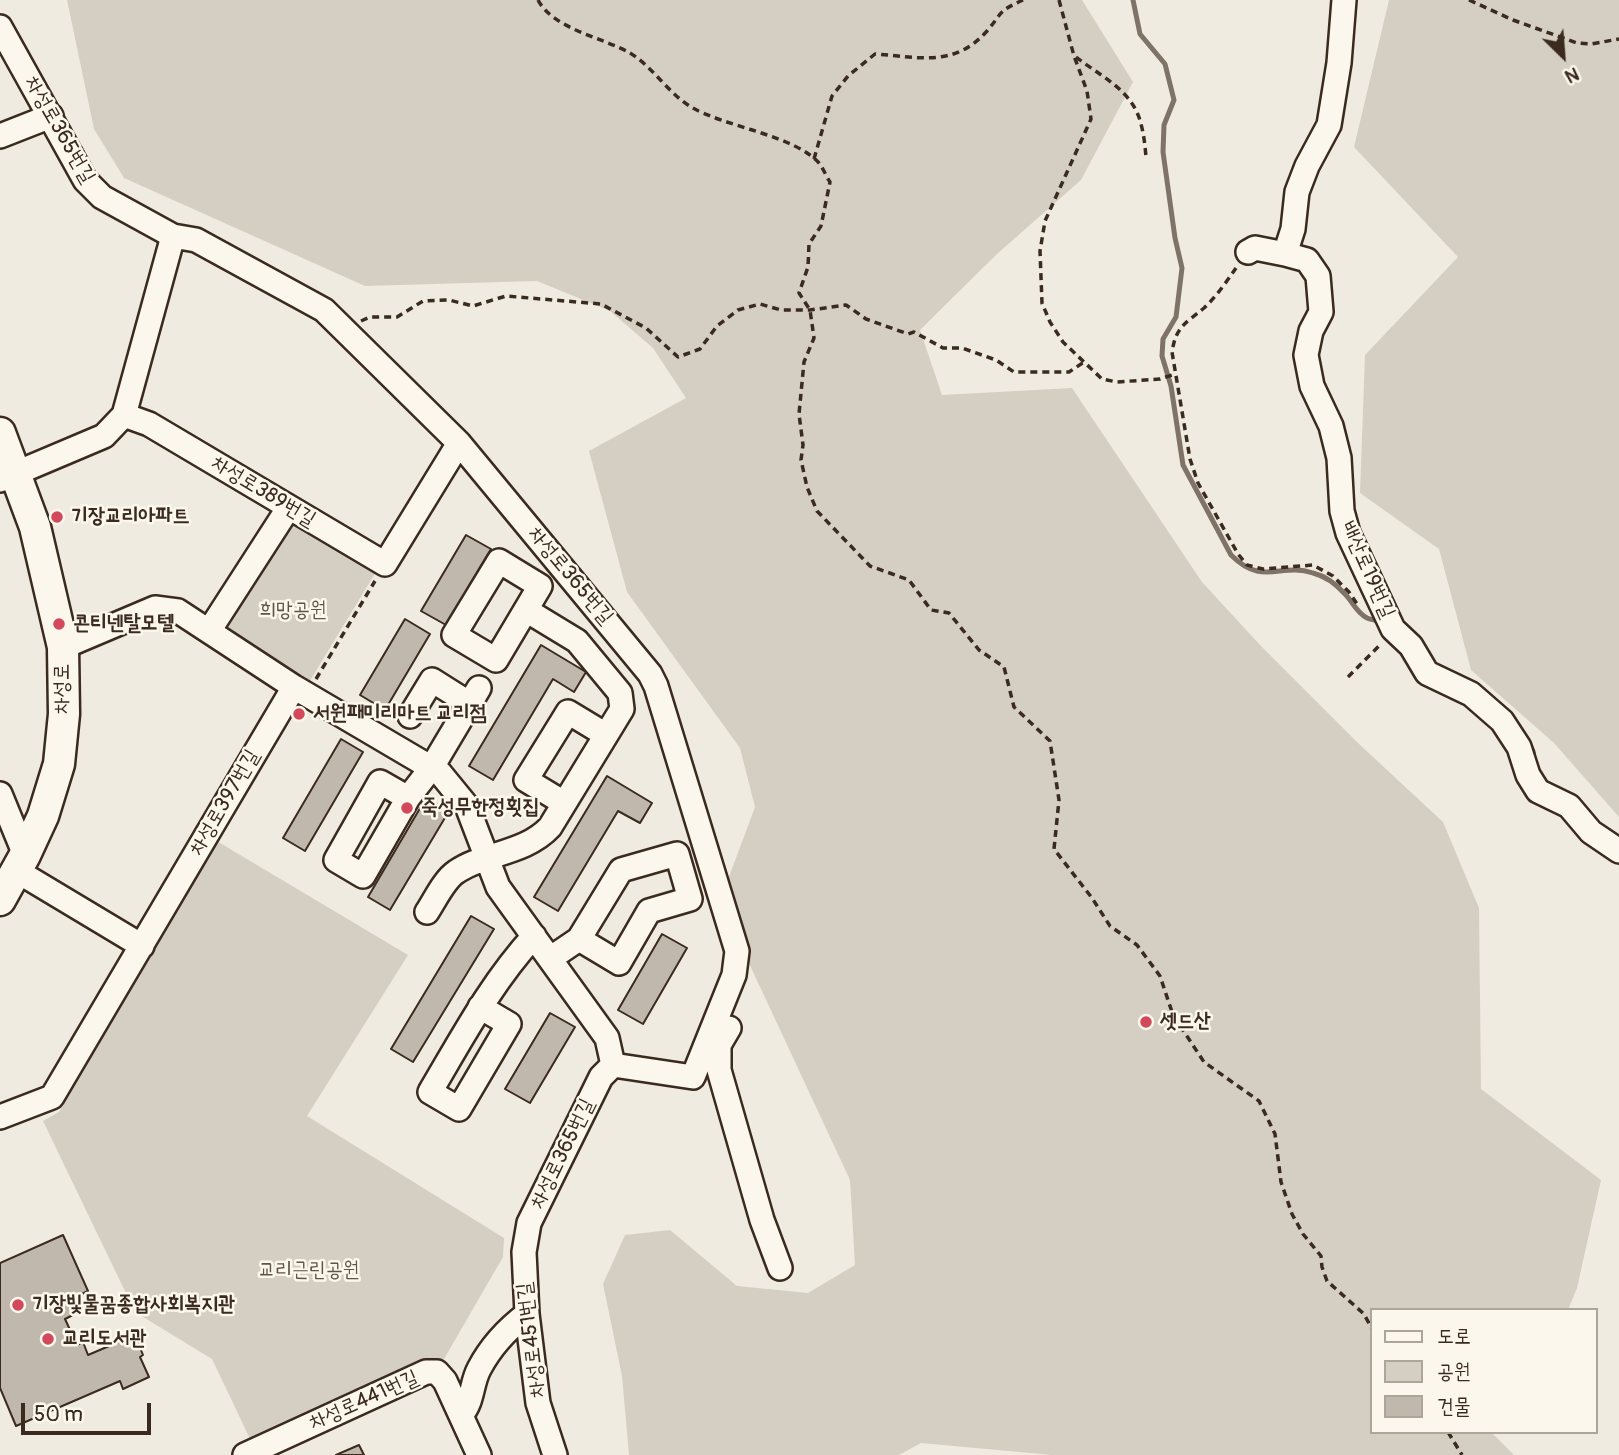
<!DOCTYPE html>
<meta charset="utf-8">
<style>
body{margin:0}
#map{position:relative;width:1619px;height:1455px;overflow:hidden;background:#f0ebe0;font-family:Pangolin,"Poor Story",sans-serif}
canvas{display:block}
.legend{position:absolute;left:1370px;top:1308px;width:228px;height:126px;box-sizing:border-box;background:#fbf7ec;border:2px solid #aea59a;margin:0;padding:9px 12px;list-style:none;font-size:21px;color:#3b2a1e}
.legend li{display:flex;align-items:center;gap:14px;height:35px}
.legend b{width:35px;border:2px solid #aea59a}
.north{position:absolute;left:1528px;top:21px;width:70px;height:70px;-webkit-text-stroke:5px #fbf7ec;paint-order:stroke;rotate:155deg;font-size:19px;font-weight:700;line-height:28px;text-align:center;color:#3b2a1e}
.north::after{content:'';display:block;margin:auto;width:24px;height:32px;background:#3b2a1e;clip-path:polygon(50% 0,100% 100%,50% 72%,0 100%)}
.scale{position:absolute;left:21px;top:1403px;width:130px;height:32px;box-sizing:border-box;border:4px solid #3b2a1e;border-top:0;padding-left:9px;font-size:21px;line-height:24px;white-space:nowrap;color:#3b2a1e;-webkit-text-stroke:5px #fbf7ec;paint-order:stroke}
</style>
<div id="map">
<canvas width="1619" height="1455"></canvas>
<ul class="legend">
<li><b style="height:9px;background:#fbf7ec"></b>도로</li>
<li><b style="height:19px;background:#d5cec3"></b>공원</li>
<li><b style="height:19px;background:#c0b8ad"></b>건물</li>
</ul>
<div class="north">N</div>
<div class="scale">50 m</div>
</div>
<script>
const context = document.querySelector('canvas').getContext('2d');
context.lineJoin = 'round';
function paint(path, color) {
  context.fillStyle = color;
  context.fill(path, 'evenodd');
}
function stroke(path, color, width, dash) {
  context.strokeStyle = color;
  context.lineWidth = width;
  context.lineCap = dash ? 'butt' : 'round';
  context.setLineDash(dash || []);
  context.stroke(path);
}
function label(font, color, halo, rows, align = 'center') {
  context.font = font + ' Pangolin,"Poor Story",sans-serif';
  context.lineWidth = 5;
  context.setLineDash([]);
  context.textBaseline = 'middle';
  context.strokeStyle = halo;
  context.fillStyle = color;
  for (const [text, x, y, turn = 0] of rows) {
    context.save();
    context.translate(x, y);
    context.rotate((+turn || 0) * Math.PI / 180);
    context.textAlign = isNaN(turn) ? turn : align;
    if (halo) context.strokeText(text, 0, 0);
    context.fillText(text, 0, 0);
    context.restore();
  }
}
paint(new Path2D(`
 M67 0H1082L1133 82 1081 180 997 254 920 330 942 395 1072 388 1202 582 1261 646 1358 743 1443 822 1479 908 1481 1089 1601 1180 1577 1288 1568 1310H1372V1432H1491L1514 1455H1052L921 1443 899 1455H629L622 1376 603 1284 625 1235 670 1230 737 1286 808 1293 855 1265 850 1180 720 901 755 807 740 748 627 592 589 451 686 398 653 348 610 311 537 281 365 286 124 178 94 129Z
 M1389 0H1619V817L1554 743 1471 670 1439 549 1360 493 1365 355 1458 257 1354 147Z
 M291 523H299L379 567 308 684 221 628Z
 M215 840 408 955 307 1116 504 1238 503 1257 440 1366 252 1443 212 1359 135 1312 43 1121 59 1112Z`), '#d5cec3');
stroke(new Path2D(`
 M1133 0 1140 34 1165 64 1174 100 1164 125 1163 152 1175 238 1182 268 1176 317 1163 339 1162 356 1171 386 1183 465 1231 555C1263 587 1280 562 1313 573 1325 576 1337 585 1345 594 1353 602 1356 612 1367 618 1372 620 1378 621 1383 622
 M1527 739 1533 751 1534 759`), '#7f7367', 5);
const building = new Path2D(`
 M466 535 491 549 446 625 421 611Z
 M405 619 430 634 385 710 360 695Z
 M541 645 586 672 574 692 553 679 493 780 469 766Z
 M341 739 363 752 305 851 283 838Z
 M607 776 652 803 640 823 618 811 558 911 534 897Z
 M426 798 449 811 390 910 368 897Z
 M471 916 494 929 413 1062 391 1049Z
 M662 934 687 948 643 1024 618 1010Z
 M550 1013 575 1027 530 1103 505 1089Z
 M63 1235 88 1291 71 1299 77 1313 65 1319 77 1345 83 1342 88 1355 135 1335 143 1355 140 1357 149 1377 123 1389 120 1381 16 1426 0 1388V1263Z
 M359 1445 364 1455H336Z`);
paint(building, '#c0b8ad');
stroke(building, '#3b2a1e', 2);
const minor = new Path2D(`
 M1344 0 1339 63 1329 125 1307 166 1297 192 1293 229 1285 254 1307 260 1318 276 1321 312 1311 331 1306 355 1312 386 1331 426 1339 458 1342 511 1348 533 1393 629 1411 646 1427 673 1471 694 1502 721 1519 747 1528 775 1538 791 1569 806 1591 832 1619 851
 M0 27 85 180 102 197 173 236 196 240 324 310 459 443 650 674 656 686 737 951 734 975 693 1077 613 1065
 M0 136 51 116
 M1248 252 1255 248 1285 254
 M124 415 149 424 385 564 459 443
 M0 480 104 436 124 415 173 236
 M499 561 540 586 496 660 454 635Z
 M209 631 289 507
 M63 647 155 608 178 611 294 687 440 773 467 806 498 887 607 1038 613 1065
 M410 716 432 680 470 704
 M0 794 25 855
 M408 798 380 782 336 860 363 876 408 798 432 767 479 688
 M564 803 526 780 568 712 606 735
 M17 871 142 946
 M427 912C435 900 444 880 456 872 483 853 525 854 550 827L622 709 620 693 577 641 526 610
 M551 958 579 939 621 870 677 854 690 899 649 911 619 963 579 939
 M480 1007 509 1024 459 1109 430 1092C462 1038 491 983 534 936
 M729 1028 719 1045V1070L762 1220 780 1268
 M0 1117 52 1097 294 687
 M461 1415C473 1402 471 1384 479 1369 491 1346 507 1329 527 1314
 M245 1455 426 1372H437L445 1381 479 1455
 M555 1455 538 1403 527 1314 524 1252 529 1223 601 1077 613 1065`);
const major = new Path2D(`
 M0 433 35 527 63 647 64 714 59 764 43 816 25 855 0 900`);
stroke(minor, '#3b2a1e', 28);
stroke(major, '#3b2a1e', 35);
stroke(new Path2D(`
 M538 0C553 29 604 38 630 53 653 67 668 93 691 107 725 127 794 135 819 163 823 168 826 176 830 182L821 226 809 244 808 267 799 293 810 310 814 338 804 362 799 414 803 445 801 460 807 487 817 511 870 566 909 580 931 610 949 613 979 650 1004 667 1014 707 1050 741 1059 800 1054 849 1092 898 1110 926 1137 945 1160 976 1173 1015 1204 1062 1259 1101 1275 1134 1281 1182 1292 1214 1303 1234 1321 1256 1322 1267 1327 1281 1364 1314 1372 1329
 M1059 0 1074 56 1087 91 1091 119 1045 221 1040 251 1042 303 1050 322 1063 342 1102 379 1117 382 1160 379 1175 374
 M1469 0 1513 20 1577 43 1591 44 1619 39
 M1076 57C1100 76 1133 90 1141 124 1144 135 1145 146 1146 157
 M814 159 832 96 848 76 875 54C919 57 954 68 987 31 1004 11 997 12 1023 0
 M1236 268C1227 281 1216 297 1204 308 1186 323 1176 326 1172 352L1190 459 1198 483 1238 554 1247 565 1263 569 1313 565 1333 576 1349 592 1359 607
 M361 321 370 317H397L423 301 449 300 473 306 506 296 601 304 646 328 678 357 700 349 717 326 738 310 760 304 781 310H810L846 305 866 319 908 334 914 332 943 348H962L996 360 1014 372H1069L1084 362
 M1348 677 1381 644
 M316 679 375 581
 M1448 1432 1462 1455`), '#3b2a1e', 3.5, [7, 5]);
stroke(minor, '#fbf7ec', 23);
stroke(major, '#fbf7ec', 30);
for (const [x, y, r, color] of [
 [57,517,7,"#d1495b"],
 [59,624,7,"#d1495b"],
 [299,714,7,"#d1495b"],
 [407,808,7,"#d1495b"],
 [1146,1022,7,"#d1495b"],
 [18,1305,7,"#d1495b"],
 [48,1339,7,"#d1495b"]
]) {
  const dot = new Path2D();
  dot.arc(x, y, r, 0, 2 * Math.PI);
  context.fillStyle = color;
  context.fill(dot);
  stroke(dot, '#fbf7ec', 2.5);
}
label('21px', '#3b2a1e', '#fbf7ec', [
 ["차성로365번길",59,130,60],
 ["차성로389번길",263,492,31],
 ["배산로19번길",1367,570,66],
 ["차성로365번길",570,576,50],
 ["차성로",63,689,-90],
 ["차성로397번길",225,803,-60],
 ["차성로365번길",563,1154,-64],
 ["차성로451번길",532,1340,-97],
 ["차성로441번길",364,1401,-24]
]);
label('bold 21px', '#3b2a1e', '#fbf7ec', [
 ["기장교리아파트",71,517],
 ["콘티넨탈모텔",73,624],
 ["서원패미리마트 교리점",313,714],
 ["죽성무한정횟집",421,808],
 ["셋드산",1160,1022],
 ["기장빛물꿈종합사회복지관",32,1305],
 ["교리도서관",62,1339]
], 'left');
label('21px', '#625347', '#fbf7ec', [
 ["희망공원",293,611],
 ["교리근린공원",309,1271]
]);
</script>
